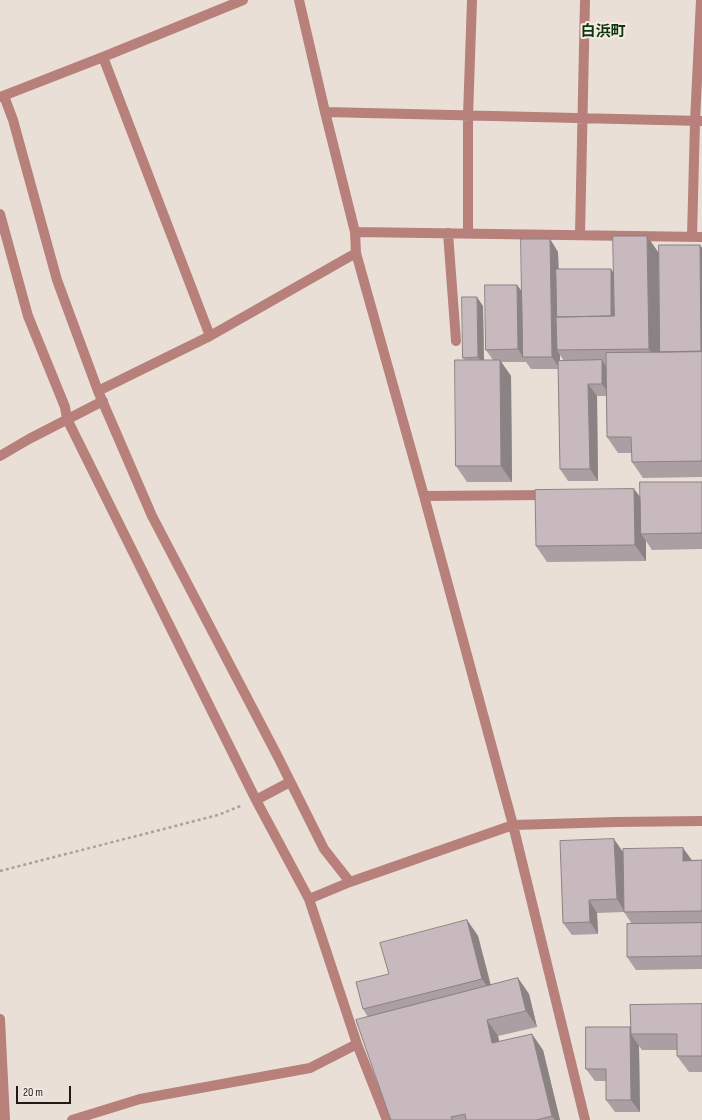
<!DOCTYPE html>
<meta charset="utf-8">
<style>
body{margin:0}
#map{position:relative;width:702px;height:1120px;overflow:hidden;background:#eadfd6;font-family:"Sofia Sans Condensed",sans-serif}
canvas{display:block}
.scale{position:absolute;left:16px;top:1086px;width:55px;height:18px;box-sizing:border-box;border:2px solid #1e1a17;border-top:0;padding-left:5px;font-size:12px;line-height:14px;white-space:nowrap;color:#1e1a17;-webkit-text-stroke:3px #f7ece3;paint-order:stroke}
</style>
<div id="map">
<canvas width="702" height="1120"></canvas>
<div class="scale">20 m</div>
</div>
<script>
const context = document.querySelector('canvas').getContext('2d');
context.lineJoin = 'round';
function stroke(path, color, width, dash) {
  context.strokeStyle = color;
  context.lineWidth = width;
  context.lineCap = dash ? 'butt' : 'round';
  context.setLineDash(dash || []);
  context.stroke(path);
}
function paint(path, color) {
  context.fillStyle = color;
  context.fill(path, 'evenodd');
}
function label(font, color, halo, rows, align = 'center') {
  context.font = font + ' "Sofia Sans Condensed","Noto Sans JP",sans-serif';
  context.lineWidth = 4;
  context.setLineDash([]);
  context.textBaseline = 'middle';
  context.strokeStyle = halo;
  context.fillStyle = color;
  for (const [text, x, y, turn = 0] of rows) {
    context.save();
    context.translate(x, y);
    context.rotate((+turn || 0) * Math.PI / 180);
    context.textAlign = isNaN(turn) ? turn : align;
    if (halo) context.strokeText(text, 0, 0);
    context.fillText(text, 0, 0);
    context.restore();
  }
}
stroke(new Path2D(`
 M0 871 218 815 243 805`), '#aaa19a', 2.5, [3, 3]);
stroke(new Path2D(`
 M299 0 325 112 355 232 356 253 424 496 513 825 585 1120
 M103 57 210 336
 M4 96 13 120 57 280 98 391 152 516 278 757 324 849 350 882
 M0 97 103 57 243 0
 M325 112 702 121
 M0 214 28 316 65 407 67 419 256 800 309 899 357 1044 387 1120
 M355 232 702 237
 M448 233 456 341
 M468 233V116L472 0
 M580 235 585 0
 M692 237 695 121 701 0
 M98 391 210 336 356 253
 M0 456 29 439 103 401
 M424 496 548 495
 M256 800 290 782
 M309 899 350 882 513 825 616 822 702 821
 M0 1019 5 1120
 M72 1120 140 1099 310 1068 357 1044`), '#b7807a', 10);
paint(new Path2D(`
 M647 236 658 252 700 245 702 248V477L643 478 632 462 631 453H618L607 437 606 396H597L598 481H568L560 469 558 369H531L526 362H501L511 376 512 482H467L456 466 465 360 463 358 483 306 484 360H493L486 350 517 285 522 292 550 239 558 252 559 269 614 273ZM560 355 564 361H560Z
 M702 482V549L652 550 646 541V561L547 562 536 546 634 489 640 497Z
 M683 848 692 860H702V969L636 970 627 957 632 924 624 912 597 913 598 934 572 935 563 923 623 851Z
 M467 920 478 936 491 985 518 978 529 994 537 1027 498 1036 499 1042 543 1050 560 1120H391L368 1017 363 1009 389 974Z
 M702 1004V1072H689L677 1056V1050H642L639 1046 640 1112H615L606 1100V1081H595L586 1069 630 1027Z`), '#ab9fa3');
paint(new Path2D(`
 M647 236 658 252 660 365 649 349Z
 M550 239 558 252 559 317 557 350 560 355V369L552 357Z
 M700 245 702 248V353L701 351Z
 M611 269 619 281 620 329 611 317Z
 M517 285 526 297 523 357 518 349Z
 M477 297 483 306 484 366 478 357Z
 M500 360 511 376 512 482 501 466Z
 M602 360 610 373 611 396 602 384Z
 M588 384 597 396 598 481 590 469Z
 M634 489 646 505 641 534 646 541V561L635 545Z
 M614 839 623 852 625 912 617 899Z
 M683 848 694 864 683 861Z
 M589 900 597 913 598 934 590 922Z
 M467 920 478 936 493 995 482 979Z
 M518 978 529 994 537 1027 526 1011Z
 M487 1020 498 1036 503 1059 492 1043Z
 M630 1027 631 1034 639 1046 640 1112 631 1100Z
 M532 1034 543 1050 560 1120H555L552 1116Z`), '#8b8284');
const building = new Path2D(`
 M613 236H647L649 349 557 350 556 317 614 316Z
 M521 239H550L552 357H523Z
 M659 245H700L701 351 660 352Z
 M556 269H611V316L557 317Z
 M485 285H517L518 349 486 350Z
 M462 297H477L478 357 463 358Z
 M702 352V461L632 462 631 437H607L606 353Z
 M455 360H500L501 466H456Z
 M602 360V384H588L590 469H560L558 361Z
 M640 482H702V533L641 534Z
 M634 489 635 545 536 546 535 490Z
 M614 839 617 899 589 900 590 922 563 923 560 841Z
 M683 848V861L702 860V911L624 912 623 849Z
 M467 920 482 979 363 1009 356 982 389 974 380 943Z
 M702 923V956L627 957V924Z
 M518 978 526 1011 487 1020 492 1043 532 1034 552 1116 536 1120H466L465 1114 451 1117 452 1120H391L388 1112 356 1020Z
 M702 1004V1056H677V1034H631L630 1005Z
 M586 1027H630L631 1100H606V1069H586Z`);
paint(building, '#c7b9bd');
stroke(building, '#8b8284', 1);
label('bold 15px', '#0b3610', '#f7ece3', [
 ["白浜町",603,32]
]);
</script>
